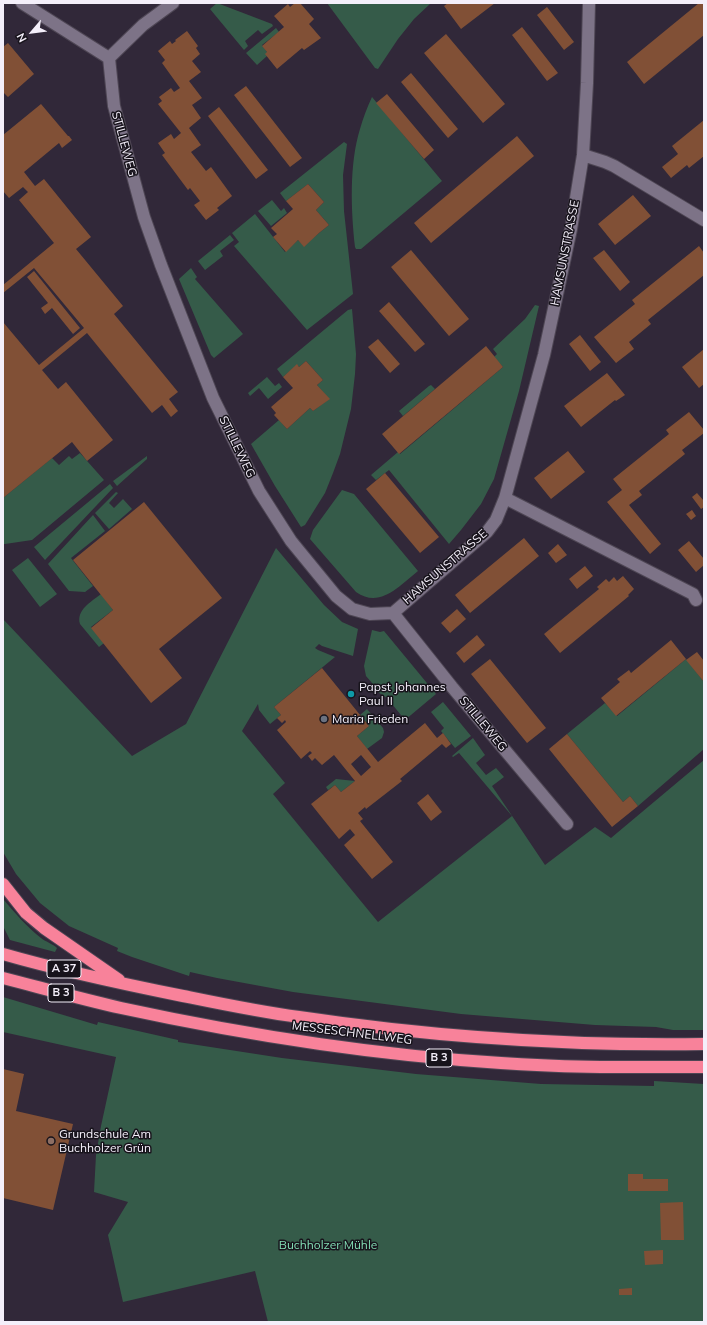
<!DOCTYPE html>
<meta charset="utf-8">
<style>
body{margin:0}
#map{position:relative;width:707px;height:1325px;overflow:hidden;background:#312839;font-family:Mulish,sans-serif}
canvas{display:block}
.frame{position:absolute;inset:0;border:4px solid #f4effa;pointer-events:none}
.north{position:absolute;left:12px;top:12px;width:40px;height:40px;-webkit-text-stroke:3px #17131b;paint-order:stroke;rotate:242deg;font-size:11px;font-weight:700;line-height:16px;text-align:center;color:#f4effa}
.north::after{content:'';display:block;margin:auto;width:14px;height:18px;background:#f4effa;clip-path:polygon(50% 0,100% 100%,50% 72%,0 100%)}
</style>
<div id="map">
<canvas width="707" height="1325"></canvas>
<div class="frame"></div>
<div class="north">N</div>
</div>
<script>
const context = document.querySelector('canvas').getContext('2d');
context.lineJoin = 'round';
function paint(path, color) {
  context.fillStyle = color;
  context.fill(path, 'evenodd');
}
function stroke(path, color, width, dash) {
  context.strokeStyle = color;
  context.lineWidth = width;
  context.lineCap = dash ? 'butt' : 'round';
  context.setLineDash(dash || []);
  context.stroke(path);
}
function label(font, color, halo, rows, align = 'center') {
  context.font = font + ' Mulish,sans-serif';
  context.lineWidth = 3;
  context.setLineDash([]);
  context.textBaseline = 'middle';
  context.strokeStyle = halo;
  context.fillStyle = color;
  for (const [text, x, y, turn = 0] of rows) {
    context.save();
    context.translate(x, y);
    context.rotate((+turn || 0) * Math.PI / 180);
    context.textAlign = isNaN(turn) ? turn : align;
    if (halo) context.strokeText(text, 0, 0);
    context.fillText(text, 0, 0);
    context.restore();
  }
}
paint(new Path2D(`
 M217 3 272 24 273 26 262 34 258 30 245 41 248 46 244 50 210 9Z
 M327 3H431L414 19 398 39 378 69 375 68Z
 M276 28 279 32 262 45 267 52V56L257 65 246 53Z
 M372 97 442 181 361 249H356L355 247C351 211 349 164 360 129 363 118 367 108 372 97Z
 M344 142 347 144 343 175 344 211 353 294 307 330 234 246 239 242 232 233 255 214 285 252 298 240 304 246 319 233 329 225 316 210 324 202 308 184 286 201 280 193Z
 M272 200 281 211 284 208 287 213 271 226 258 211Z
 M230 235 234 240 220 251 223 256 205 270 198 261Z
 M191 268 197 277 195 279 243 334 214 358 211 355 179 279Z
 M535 305 539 306 519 391 494 479 481 504 461 530 449 544 389 470 376 480 371 475 398 452 400 454 503 367 494 357 497 354 493 349 525 319Z
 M352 309 356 354 355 374 351 409 340 454 333 473 325 493 305 525 301 527 275 486 251 444 279 420 287 429 310 408 313 411 329 399 317 385 323 380 306 361 299 367 297 365 283 377 277 369 348 310Z
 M267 377 275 386 279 383 282 387 268 399 259 388 250 396 248 393Z
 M431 385 435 389 403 416 399 411 429 386Z
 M80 453 104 480 32 540 5 544H3V498L52 458 59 465 69 456 72 459Z
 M147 456V459L117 486 113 481Z
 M110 484 113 488 45 560 34 547Z
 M342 490 354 494 418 571C399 586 380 609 356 592L310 539 313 530Z
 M116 492 118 493 109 503 114 508 123 499 132 509 109 529 95 513Z
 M93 515 105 531 71 558 93 586 85 592 69 591 48 564Z
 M276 548 324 605 342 622 358 629 353 656 322 646 319 644 315 648 318 650 335 657 274 707 281 715 270 724 259 710 258 704 242 731 285 783 273 794 378 922 512 816 459 753 453 757 452 756 473 738 485 755 476 763 486 775 496 768 504 777 492 786 545 865 595 827 611 838 704 760V1030H673L656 1027 595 1025 461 1014 293 992 217 978 190 972 189 976 132 957 117 951 118 948 69 926 40 903 16 874 3 852V619L132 756 186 724Z
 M28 558 57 594 40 607 12 570Z
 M101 594 113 610 91 627 104 643 99 647 80 624C76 610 91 602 101 594Z
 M372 630 380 632 384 631 436 694 405 720 387 698 373 689 372 683 366 676 364 666Z
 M686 659 704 682V749L638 806 630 796 623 802 567 734 605 703 617 716Z
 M443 702 471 736 455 748 441 731 444 728 431 712Z
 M367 709 383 728 384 732 382 738 367 749 357 736 369 726 360 715Z
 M336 779 355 781 341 792 335 785 328 790 326 787Z
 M3 899C15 913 27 927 41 938 46 942 53 944 57 948L55 952 10 940 3 926Z
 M3 997 97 1025 98 1022 178 1040V1042L282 1058 416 1074 541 1084 654 1086V1081L704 1084V1322H268L255 1271 123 1302 108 1235 128 1202 94 1192 96 1155 101 1126 116 1057 3 1032Z`), '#355b49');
paint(new Path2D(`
 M295 3H300L314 19 309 24 321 38 304 50 302 48 277 69 265 54 267 52 262 46 284 27 274 16 288 4 290 7Z
 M448 3H495L461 29 444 6Z
 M699 3H704V35L644 84 627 62Z
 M547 7 574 42 564 50 537 15Z
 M522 27 558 73 547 81 512 35Z
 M187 31 198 46 196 48 200 54 192 61 201 72 189 81 202 98 192 105 201 118 189 128 201 145 191 152 206 171 211 167 232 196 217 208 219 210 206 220 194 205 200 201 190 188 188 190 162 155 165 153 158 143 171 134 174 139 181 133 158 104 162 101 159 97 171 88 174 92 180 88 162 63 165 60 158 51 170 41 172 44 176 41 175 40Z
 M446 34 505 104 483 123 424 53Z
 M8 43 34 74 8 97 3 92V47Z
 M411 73 458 129 448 138 401 82Z
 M246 86 302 158 290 167 234 95Z
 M387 94 434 150 424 159 376 103Z
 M41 104 68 136H69L72 140 62 148 59 143 24 172 35 186 44 179 91 237 76 249 123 306 114 314 178 392 169 399 178 411 171 417 162 405 152 413 87 333 42 370 58 389 66 382 113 440 87 461 72 442 3 498V322L39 365 84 328 34 268 3 293V285L54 243 19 200 28 192 23 187 9 198 3 191V135Z
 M219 107 268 170 256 179 208 116Z
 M704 120V156L689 168 687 165 671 178 662 167 678 154 672 146Z
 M517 136 534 156 431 243 414 223Z
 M308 184 324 202 316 210 329 225 319 233 304 247 298 240 286 252 273 237 277 234 271 228 293 209 286 201Z
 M633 195 651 216 615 245 598 224Z
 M699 246 704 253V275L648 320 651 324 629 342 634 349 616 363 594 337 635 304 632 300Z
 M411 250 469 319 449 336 391 267Z
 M604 250 630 282 620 291 593 258Z
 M34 271 80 328 73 334 52 308 45 314 41 308 48 303 27 277Z
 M389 302 425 344 415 352 379 311Z
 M580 335 601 362 590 371 569 344Z
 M378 339 400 364 390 373 368 347Z
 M486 346 503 367 399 454 382 434Z
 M704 349V384L699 388 682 367Z
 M306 361 323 380 317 385 330 399 313 411 310 408 287 429 274 415 276 413 271 407 293 388 283 377 297 364 299 367Z
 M607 373 625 395 616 401 615 400 581 427 564 406Z
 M689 412 704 430V433L682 450 685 454 639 491 642 495 629 505 661 544 650 554 607 502 622 490 613 479 669 434 666 430Z
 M568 451 585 472 551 499 534 478Z
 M385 473 439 537 420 553 366 489Z
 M697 493 704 501V507L701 509 692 497Z
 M144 502 222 598 159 649 182 678 151 703 91 628 113 610 73 560Z
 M692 510 696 516 691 520 686 514Z
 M524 538 539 556 470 613 455 595Z
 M689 541 704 559V565L696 572 678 550Z
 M558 544 567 555 556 563 548 553Z
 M585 566 593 576 577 589 569 579Z
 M623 576 634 589 628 595 629 596 560 653 544 634 599 589 597 587 606 579 609 582 614 577 617 581Z
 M457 609 466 619 450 633 441 623Z
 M477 635 485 645 464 663 456 653Z
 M671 640 686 659 616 716 601 698 620 682 617 679 629 670 631 673Z
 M697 652 704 661V682L686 660Z
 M490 659 546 728 527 743 471 674Z
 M322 668 369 726 357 736 378 762 425 723 437 738 443 733 451 744 446 748 442 744 400 779 402 781 366 809 365 807 358 813 363 819 360 821 393 862 372 879 344 845 355 835 350 829 339 839 311 804 335 785 341 792 355 781 334 755 322 765 315 758 312 761 308 756 312 753 310 751 301 759 277 730 286 722 285 720 282 723 277 718 281 715 274 707ZM361 755 371 767 361 776 351 764Z
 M567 734 623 802 630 796 638 806 612 827 549 749Z
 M428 794 442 812 431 821 417 803Z
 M3 1069 24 1074 16 1111 73 1124 53 1210 3 1198Z
 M628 1174H643V1179H668V1191H628Z
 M683 1202 684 1240H661L660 1203Z
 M663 1250V1264L645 1265 644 1251Z
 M632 1288V1295H619V1289Z`), '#815036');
const minor = new Path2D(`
 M22 3 109 58
 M109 58 114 106 144 217 161 265 213 398 259 491 291 541 336 596 352 609 370 614 393 613
 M109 58 143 25 173 3
 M583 155 605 162 614 166 704 220
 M505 498 693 594 696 600
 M393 613 487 532 496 520 505 498 544 355 571 229 583 155 587 83 589 3
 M393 613 452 687 567 824`);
const highway = new Path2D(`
 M3 884 26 913 44 928 119 980
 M3 954C62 971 123 984 183 996 222 1004 260 1012 299 1017 433 1037 569 1046 704 1044
 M3 978C42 988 81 999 121 1008 246 1035 373 1055 501 1063 569 1068 636 1067 704 1067`);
stroke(minor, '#4e4654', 14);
stroke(highway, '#4e4654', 14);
stroke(minor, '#7d7387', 12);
stroke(highway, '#f8829a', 12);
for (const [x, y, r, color] of [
 [351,694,4,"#0f9aa8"],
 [324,719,4,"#6b7280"],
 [51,1141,4,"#8d6e63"]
]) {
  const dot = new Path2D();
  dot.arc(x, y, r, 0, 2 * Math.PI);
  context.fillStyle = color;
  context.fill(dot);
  stroke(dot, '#17131b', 1.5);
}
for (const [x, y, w] of [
 [64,969,34],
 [61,993,26],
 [439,1058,26]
]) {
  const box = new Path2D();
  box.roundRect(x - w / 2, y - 9, w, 18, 3);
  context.fillStyle = '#17131b';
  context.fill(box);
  stroke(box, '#f4effa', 1);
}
label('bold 11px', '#f4effa', null, [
 ["A 37",64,969],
 ["B 3",61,993],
 ["B 3",439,1058]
]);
label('12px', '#f4effa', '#17131b', [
 ["STILLEWEG",124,144,75],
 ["HAMSUNSTRASSE",565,253,-79],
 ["STILLEWEG",237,447,64],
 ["HAMSUNSTRASSE",445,567,-41],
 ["STILLEWEG",483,724,50],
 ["MESSESCHNELLWEG",352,1033,7]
]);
label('12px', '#f4effa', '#17131b', [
 ["Papst Johannes",359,687],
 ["Paul II",359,701],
 ["Maria Frieden",332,719],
 ["Grundschule Am",59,1134],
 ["Buchholzer Grün",59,1148]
], 'left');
label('12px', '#82ddb4', '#17131b', [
 ["Buchholzer Mühle",328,1245]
]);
</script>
